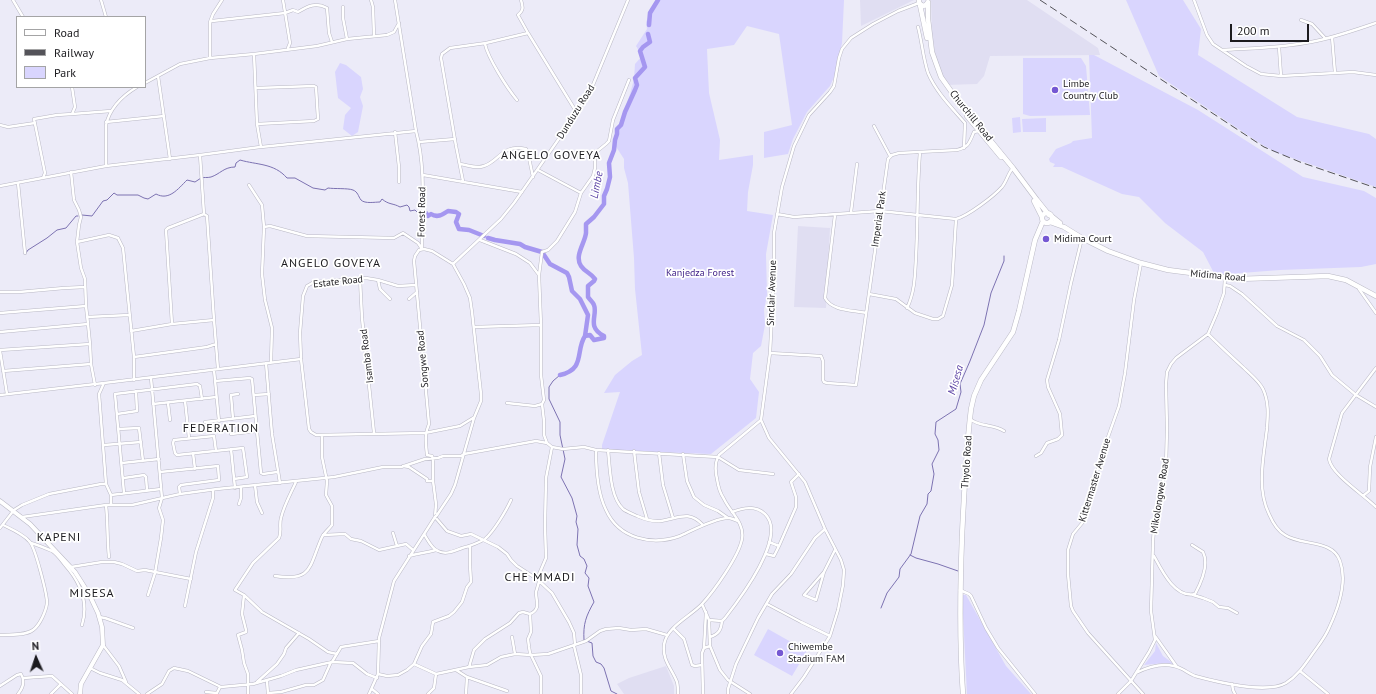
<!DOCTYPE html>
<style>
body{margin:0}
#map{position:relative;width:1376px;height:694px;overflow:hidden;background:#ecebf8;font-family:"PT Sans",sans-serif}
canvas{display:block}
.legend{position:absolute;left:16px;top:16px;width:130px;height:72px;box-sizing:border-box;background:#fff;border:1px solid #a4a4a5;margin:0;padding:5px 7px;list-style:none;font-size:12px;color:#1c1b1f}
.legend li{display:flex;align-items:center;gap:8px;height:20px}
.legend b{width:20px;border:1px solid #a4a4a5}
.north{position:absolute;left:16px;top:638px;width:40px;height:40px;-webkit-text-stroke:3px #fff;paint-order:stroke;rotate:357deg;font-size:11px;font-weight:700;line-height:16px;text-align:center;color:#1c1b1f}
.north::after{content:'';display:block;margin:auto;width:14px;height:18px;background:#1c1b1f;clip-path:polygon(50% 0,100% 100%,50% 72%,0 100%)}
.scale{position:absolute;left:1230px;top:24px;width:79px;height:18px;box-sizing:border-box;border:2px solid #1c1b1f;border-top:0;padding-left:5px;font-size:12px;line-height:14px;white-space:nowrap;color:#1c1b1f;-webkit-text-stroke:3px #fff;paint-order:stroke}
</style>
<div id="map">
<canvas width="1376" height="694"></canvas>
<ul class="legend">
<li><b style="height:5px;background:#fff"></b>Road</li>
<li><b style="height:5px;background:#545359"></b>Railway</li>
<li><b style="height:11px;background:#d9d5fe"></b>Park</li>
</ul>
<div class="north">N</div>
<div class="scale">200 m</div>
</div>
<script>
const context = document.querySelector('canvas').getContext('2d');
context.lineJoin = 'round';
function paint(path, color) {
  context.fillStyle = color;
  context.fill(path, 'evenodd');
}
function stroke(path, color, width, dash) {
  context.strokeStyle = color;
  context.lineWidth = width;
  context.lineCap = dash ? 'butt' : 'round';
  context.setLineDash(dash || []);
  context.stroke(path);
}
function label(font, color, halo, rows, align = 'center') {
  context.font = font + ' "PT Sans",sans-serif';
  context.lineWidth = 3.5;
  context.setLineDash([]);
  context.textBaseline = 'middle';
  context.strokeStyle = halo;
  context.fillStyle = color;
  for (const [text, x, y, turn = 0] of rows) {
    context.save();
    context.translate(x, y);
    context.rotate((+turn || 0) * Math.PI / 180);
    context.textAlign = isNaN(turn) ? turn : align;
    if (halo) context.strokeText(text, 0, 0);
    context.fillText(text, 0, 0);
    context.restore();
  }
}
paint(new Path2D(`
 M860 0H914L861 26Z
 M931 0H1027L1098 48 1100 55 990 56 984 76 977 84 946 85 936 58 932 37Z
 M798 226 830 228 826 308 794 307Z
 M666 666 674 686V694H624L617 684 629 678Z`), '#e0def2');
paint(new Path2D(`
 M656 0H844L842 43 835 75 830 86 807 112 793 139 788 154 764 158V132L792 125 779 34 747 26 734 45 707 49 709 93 720 140 719 160 753 155V165L748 192 747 211 773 215 766 254 767 295 764 310 765 325 761 346 753 353 750 379 759 392 756 418 711 454 602 450V445L620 392 604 393 615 375 632 361 642 355 635 289 634 258 628 183 624 168V159L613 142 630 94 634 79 635 64 642 56 636 46 647 29 646 22Z
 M1126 0H1183L1201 29 1198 55 1297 117 1369 134 1376 139V187L1275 152 1261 144 1159 76Z
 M1089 55H1094L1198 110 1303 177 1364 191 1376 198V264L1361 267 1280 270 1215 275 1203 252 1165 223 1139 197 1122 194 1062 167H1053L1055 164 1050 162 1049 159 1056 149 1071 143 1073 141 1092 138Z
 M1023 58H1081L1086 66 1090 115 1030 116 1023 114Z
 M340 63 346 65 361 77 363 89 360 97 363 106 358 132 352 136 343 129 345 115 351 108 338 98 335 72Z
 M1020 117 1021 132 1013 133 1012 118Z
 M1046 118V132H1023L1022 119Z
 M962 595H966L1006 666 1031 694H967Z
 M768 629 807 651 792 676 754 655Z
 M1156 643 1163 656 1174 664 1165 663 1144 665 1155 651Z`), '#d9d5fe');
stroke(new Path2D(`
 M82 215 92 216 103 201 107 200 114 193 117 195H138L144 198 148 199 156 194C169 201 178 189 187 180L195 182C197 181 199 179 201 178 204 177 207 178 211 177 220 174 224 167 235 167L236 163 240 160C257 165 274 163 287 178H295L313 188 325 190 328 188C334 189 348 188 353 190 358 192 358 196 361 200 365 204 375 202 380 202L382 199C389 205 393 203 400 207L407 205 409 207 410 211 415 210 418 213 419 211
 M26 253 28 250 47 238 57 230 66 228 76 216H78
 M560 375 553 381 549 387V399L560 422V435L565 459 561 477 572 498 577 516 576 522 578 529 577 545 580 556 584 559 587 566 585 573 589 578 588 586 594 602C586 616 583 624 584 640L592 643 593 656 596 662 601 664 604 668 611 691 617 694
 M910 555 916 558 938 564 958 571
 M881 608 887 593 899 577 900 569 911 554 920 516 927 504 928 494 931 491 934 474 932 464 939 450 938 440 935 434 936 422 956 409 961 392 960 384 970 361 984 325 991 293 1004 261V256`), '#7c72b1', 1);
stroke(new Path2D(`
 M649 25 650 13 658 0
 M426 213 428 216 431 214C437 218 442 215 448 211L456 212 459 214 456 222 459 229 469 230 484 236
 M488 238 495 240 520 244 525 247 542 252 550 264 567 273 569 277 572 291 580 299 588 315 585 336
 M560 375C586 369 575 351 585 336L590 335 594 340 604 338V336C586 327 598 315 594 305 593 302 590 300 588 297V286L594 281 595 279C591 273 585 272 581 266 574 256 585 243 586 233 586 230 586 227 586 224L594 217 604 204V196L607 189 610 177 609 163 614 150 615 140 617 134V129L621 125 625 112 635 90 637 85 635 78 645 67 640 51 643 47 650 42 648 34`), '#a597f0', 4.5);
const minor = new Path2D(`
 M13 0 23 17
 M101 0 106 17
 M283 0 290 43 288 48
 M371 0 373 7 374 36
 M395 0 416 131C426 168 422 208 422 247
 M521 0C523 7 524 10 518 15L528 33
 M1194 0 1207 35 1213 44 1246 66 1261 74 1281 76 1353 72 1376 75
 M343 7V18L347 39
 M1301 20 1312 24 1325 38
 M210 22 213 14 222 0
 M399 23 394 32 387 35 347 39 317 46 254 54 257 124 261 147 416 131
 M918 27C922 42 923 58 928 73 936 92 952 108 965 123L964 148
 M1332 37 1335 73
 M485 44C488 58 507 88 517 100
 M1279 47 1281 76
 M1222 50C1252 48 1282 48 1311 42 1333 38 1355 30 1376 23
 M210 58V22L212 21 285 13 293 10 298 12C308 6 316 2 327 8L329 33 332 42
 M158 76 170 159
 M145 83 180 64 210 58 254 54
 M72 87 75 107 72 114 111 111
 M256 88 314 86 316 87 318 119 314 121 257 124
 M106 122 164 116
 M0 125 8 127 35 123
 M874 126 890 156
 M395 132 399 167V182
 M419 142 455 139
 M200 155 204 214
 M460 164C468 165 476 169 484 166 500 161 501 144 526 149L528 153 533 177
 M106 166V125C110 107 122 96 137 87
 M538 170 581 193
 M71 172 74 200 79 210 81 217 79 225 77 242 81 268 85 279 86 306
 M423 175 522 192
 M43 178 45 173 34 119 57 115 72 114
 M463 181 456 146 441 58 442 54 450 48 486 43 528 33 577 113
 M18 183 25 253
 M249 185 262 205 264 227
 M0 186 106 166 200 155 260 147
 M851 212 857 164
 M777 214 794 217 880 211 956 219C968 216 994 196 1002 187 1007 181 1008 173 1013 168
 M835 215 825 298C832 311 852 310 866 313
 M480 240 516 254 530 263 539 275 541 325V375L544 400 542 404 544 421V435L547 443
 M77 242 109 235 118 238 123 248 134 357V380
 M1141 263 1134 300 1125 373 1119 406 1102 454 1083 522 1073 534 1068 550V574L1071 606 1073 611 1088 633 1143 694
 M453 264 501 219 514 203 579 110 593 85 628 0
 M539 275 542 252 548 250 557 241 575 212 581 193 593 176 595 168V153L606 144 609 141 613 120 629 80
 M360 279 362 318 374 433
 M378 280 380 289 390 299
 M416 285 398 286 378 280 366 278 314 282 307 286 303 296 300 333 301 359 309 429 311 432 316 435 425 433 460 426 473 418
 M1225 285 1230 286 1242 294 1277 326 1304 340 1320 356 1332 375 1356 395 1376 407
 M1359 289 1376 313
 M0 292H19L64 288 85 287
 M869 294 896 299 915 313 933 319H938L943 316 952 285 956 219
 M409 299 417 292
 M907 308C915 292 915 274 916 257 918 222 917 187 920 152
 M0 313 86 306 88 324
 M87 317 129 315
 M214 320 172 324 166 230 168 228 204 214 207 216 214 320 218 369
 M474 327 541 325
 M131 331 172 324
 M0 332 88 324 90 344
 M0 350 90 344 91 364
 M0 351 7 394
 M770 353 821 356 823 361V380L824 382 827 383 856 385 888 159 892 155 899 153 957 150C969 147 969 143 974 132L979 131
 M134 357 207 347 216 344
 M271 362 272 328 265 300 262 274 264 227 270 226 307 236 394 238 403 233 418 243 422 249
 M266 363 272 434 280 483
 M1376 368 1342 413 1329 459C1331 474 1364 495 1376 507
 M214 370 219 421
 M3 371 91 364 95 385
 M215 381 250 378 252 379 261 473 263 474 277 472
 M0 395 104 383
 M254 395 269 394
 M185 401 189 438
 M168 403 170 420
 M507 403 535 406 542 404
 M153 404 216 397
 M117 414 137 411 136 391
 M233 419 231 395 238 394
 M970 419C979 427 993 424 1004 431
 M761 420 769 438 805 482 825 529 841 560 844 570 843 585 838 610 830 636 804 677 791 694
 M205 422 255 416
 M118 429 139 428 143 461
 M231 434 257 431
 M104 445 141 442
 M231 449 235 488
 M596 450C596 469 597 492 606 510 619 539 652 546 680 536 691 531 717 517 729 518 731 518 735 520 738 521
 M608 450C610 468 610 497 623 509 627 512 633 514 637 516 644 519 653 522 661 521 679 518 689 510 703 525
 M216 451 214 436 174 440 173 443 175 453 177 455 243 448 247 477 234 479
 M634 451 639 492 647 519
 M193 453 195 469
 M659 453 663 485 673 518
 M683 454 687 481 694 497 704 505 718 511 728 518
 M1036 456 1041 453 1047 443 1058 439 1062 435 1060 414 1048 387 1047 380 1059 340 1071 283 1082 238
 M122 463 159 459
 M403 466 409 467 427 479V481H433
 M160 472 218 466 219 480 181 485 179 487 180 494
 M124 478 144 475 146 477 147 490
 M296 482C291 493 284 505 281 518 279 525 282 532 279 538L253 563 235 590 244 595 262 612 309 639 328 652 337 654
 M255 485 257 502 262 513
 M124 493 115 394 197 384 200 386 202 399
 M111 495 161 489
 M1364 495 1369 491 1370 467 1376 437
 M239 504 241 498V487
 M106 505C108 523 107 539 109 557
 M111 505V495L106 484 99 394 104 383 301 359
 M437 515 451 494 455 485 474 418 481 401V394L472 312 470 298 464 284 453 264 432 251 424 249 419 250 415 256 414 261 429 424C424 435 426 444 427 455L432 456 433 459V481L436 504 435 517 447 531 461 536 471 534 498 547 507 554 511 560 517 566 537 579 552 593 569 622 574 633 575 645
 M22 517 106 505H132L180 494 217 489 334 477 383 467H401L425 459 438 458 443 456H461L464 454 536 441 547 443 552 447 563 449 584 447 596 450 718 457 739 470 773 474
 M0 528 14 510 22 505 49 494 101 484H106
 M393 533 397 546
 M424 534C428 540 431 548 438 551 446 555 454 551 462 548 470 546 478 543 485 539 494 531 506 511 511 500
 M323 535 345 534 351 539 361 541 379 550 406 544 413 550
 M31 543C38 545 45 548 52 551 57 554 61 560 65 565 81 583 89 602 82 625
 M779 546 796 507V497L791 482 799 474
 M766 554 774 556 779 546 769 542
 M409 556C419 553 426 553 436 550
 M1154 556C1161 569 1175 599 1195 594 1201 583 1209 564 1203 552L1192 545
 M71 567 102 562H114L122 564 137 571 145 570 191 579
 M824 572 816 600 804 595 824 572 835 550
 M275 576C313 582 309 566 322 537 324 533 329 529 332 525V506L326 495 327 481 322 457V435
 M537 579 546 558 545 526 546 478 552 447
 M960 590 969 594 971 596 986 628 998 648 1035 694
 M148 595 155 573 161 538 163 520 159 508 162 498 151 378
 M244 595 242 614 246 630V632L238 635 242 650 244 663 248 674V694
 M1193 595 1203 598 1213 602 1219 607 1228 608 1237 613
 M702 604 709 620 710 646 720 670 728 680 750 694
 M767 604 801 622 830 636
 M185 606 196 552 213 498V490
 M530 614 531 632 528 639 529 647 530 653 541 676V694
 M99 617 105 618 133 628
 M709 620 722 621 725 618C739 600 788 536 765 514 755 505 743 508 732 512
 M674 629 684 639 692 665 695 666 702 665
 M0 635C10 634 25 636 33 630 40 625 46 611 47 603 47 594 35 546 29 541 23 534 11 529 3 525
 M1155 636 1177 667
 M512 637 515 654
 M710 637C719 634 721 630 722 621
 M103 645 119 666 126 682
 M574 646 581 675V694
 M704 648 706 612
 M332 662 341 647 379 641
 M414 664 436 674 469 667 487 665 501 657 515 654 531 655 548 654 586 641 600 631 606 629 619 628 631 630 646 629 667 635
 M469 667 474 650 485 639 510 623 519 613 523 612 530 614C541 609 536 602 536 592 537 589 538 585 539 582
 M90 668 100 673 122 680 139 694
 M456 670 467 677 507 691
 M1300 671 1328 694
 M1136 673C1150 666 1166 661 1182 669 1186 671 1190 674 1195 676 1217 682 1267 694 1286 683 1297 676 1304 666 1311 656 1317 647 1325 638 1329 628 1338 609 1348 583 1340 561 1333 539 1301 546 1285 535 1278 531 1272 521 1269 514 1256 487 1264 456 1267 428 1268 415 1269 402 1263 389 1259 381 1251 375 1245 369 1232 357 1220 346 1208 334
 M378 674 387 676 398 675 407 670 414 664 422 646 431 634 433 622 449 616 454 612 462 602 467 587 471 582 470 565V546
 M23 678 52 676 72 694
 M267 681 268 694
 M257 682 277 664 284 654 286 648 299 633
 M1232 684 1233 690 1235 694
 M0 686 17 675 21 674C25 681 23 688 18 694
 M372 689 378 694
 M206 692 217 693 220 687
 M268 693 281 692 306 685H314L323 680 331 662
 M51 694 61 684
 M147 694 162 684 169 671 174 668 188 671 221 687 253 684 281 676 296 670 332 662 353 663 367 674 377 678
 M369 694 378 674 379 638 394 581 435 517
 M428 694 434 688 436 674
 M466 694 467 677
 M678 694C678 690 678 686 677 682 672 669 662 660 664 645 666 627 691 616 702 604 714 591 739 556 742 539 745 523 730 512 724 499 720 493 718 486 717 479 715 471 715 462 719 455L761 420 770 353 774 277V233L782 187 794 146 809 115 830 92 834 86 839 58 842 49 851 38 873 24 898 11 919 3
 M703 694 702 653 704 648 710 646
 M728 694V689L736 664 758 618 772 594 791 574 815 538 825 529
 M1118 694 1131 681 1149 652 1155 640 1151 611 1153 541 1155 517 1166 466 1167 429 1166 384 1167 372 1171 364 1176 358 1208 334 1217 313 1224 293 1225 278`);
const secondary = new Path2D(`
 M0 501 30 524 75 572 89 594 98 613 102 627 103 645 81 684 80 694`);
const primary = new Path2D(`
 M1050 215 1060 223
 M1050 222 1064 227 1082 238 1108 251 1141 263 1168 270 1238 279 1328 276 1346 280 1376 296`);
const trunk = new Path2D(`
 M919 0V3L923 6 926 5 928 2
 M928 3V19L932 52 941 77 958 101 1013 168 1037 200 1049 215
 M920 5 927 38
 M967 116 1001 157
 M1034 201 1042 217
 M1042 218a5 5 0 1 1 10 0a5 5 0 1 1-10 0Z
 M963 694C959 641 960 589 962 536 964 494 966 451 971 409L974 396 981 380 1013 332 1019 311 1035 240 1043 221`);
stroke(minor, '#b9b8c4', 3.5);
stroke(secondary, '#b9b8c4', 5);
stroke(primary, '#b9b8c4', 5.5);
stroke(trunk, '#b9b8c4', 5.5);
stroke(minor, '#fff', 2.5);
stroke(secondary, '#fff', 4);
stroke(primary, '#fff', 4.5);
stroke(trunk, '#fff', 4.5);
stroke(new Path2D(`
 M1040 0 1264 147 1300 162 1376 188`), '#545359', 1, [8, 4]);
const minorBridge = new Path2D(`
 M435 517 437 515`);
stroke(minorBridge, '#b9b8c4', 3.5, []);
stroke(minorBridge, '#fff', 2.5);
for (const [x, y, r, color] of [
 [1055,90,4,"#7558d3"],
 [1046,239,4,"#7558d3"],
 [780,653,4,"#7558d3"]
]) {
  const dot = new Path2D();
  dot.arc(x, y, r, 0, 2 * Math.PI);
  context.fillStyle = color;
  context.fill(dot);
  stroke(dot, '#fff', 1.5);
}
label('10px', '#1c1b1f', '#fff', [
 ["Limbe",1063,84],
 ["Country Club",1063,96],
 ["Midima Court",1054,239],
 ["Chiwembe",788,647],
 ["Stadium FAM",788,659]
], 'left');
label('10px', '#1c1b1f', '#fff', [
 ["Dunduzu Road",576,112,-58],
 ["Churchill Road",971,116,51],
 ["Forest Road",422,212,-89],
 ["Imperial Park",879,219,-82],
 ["Midima Road",1218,276,5],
 ["Estate Road",338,282,-6],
 ["Sinclair Avenue",772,293,-88],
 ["Isamba Road",367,356,-97],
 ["Songwe Road",423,359,-95],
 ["Thyolo Road",967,462,-86],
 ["Kittermaster Avenue",1095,480,-73],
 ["Mikolongwe Road",1160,496,-81]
]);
label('10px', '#43258a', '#fff', [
 ["Kanjedza Forest",700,273]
]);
label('italic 11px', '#553ba1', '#fff', [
 ["Limbe",597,185,-79],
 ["Misesa",956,380,-74]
]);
context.letterSpacing = '1px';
label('12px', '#1c1b1f', '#fff', [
 ["ANGELO GOVEYA",551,156],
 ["ANGELO GOVEYA",331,264],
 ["FEDERATION",221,429],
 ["KAPENI",59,538],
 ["CHE MMADI",540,578],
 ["MISESA",92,594]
]);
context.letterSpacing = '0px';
</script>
